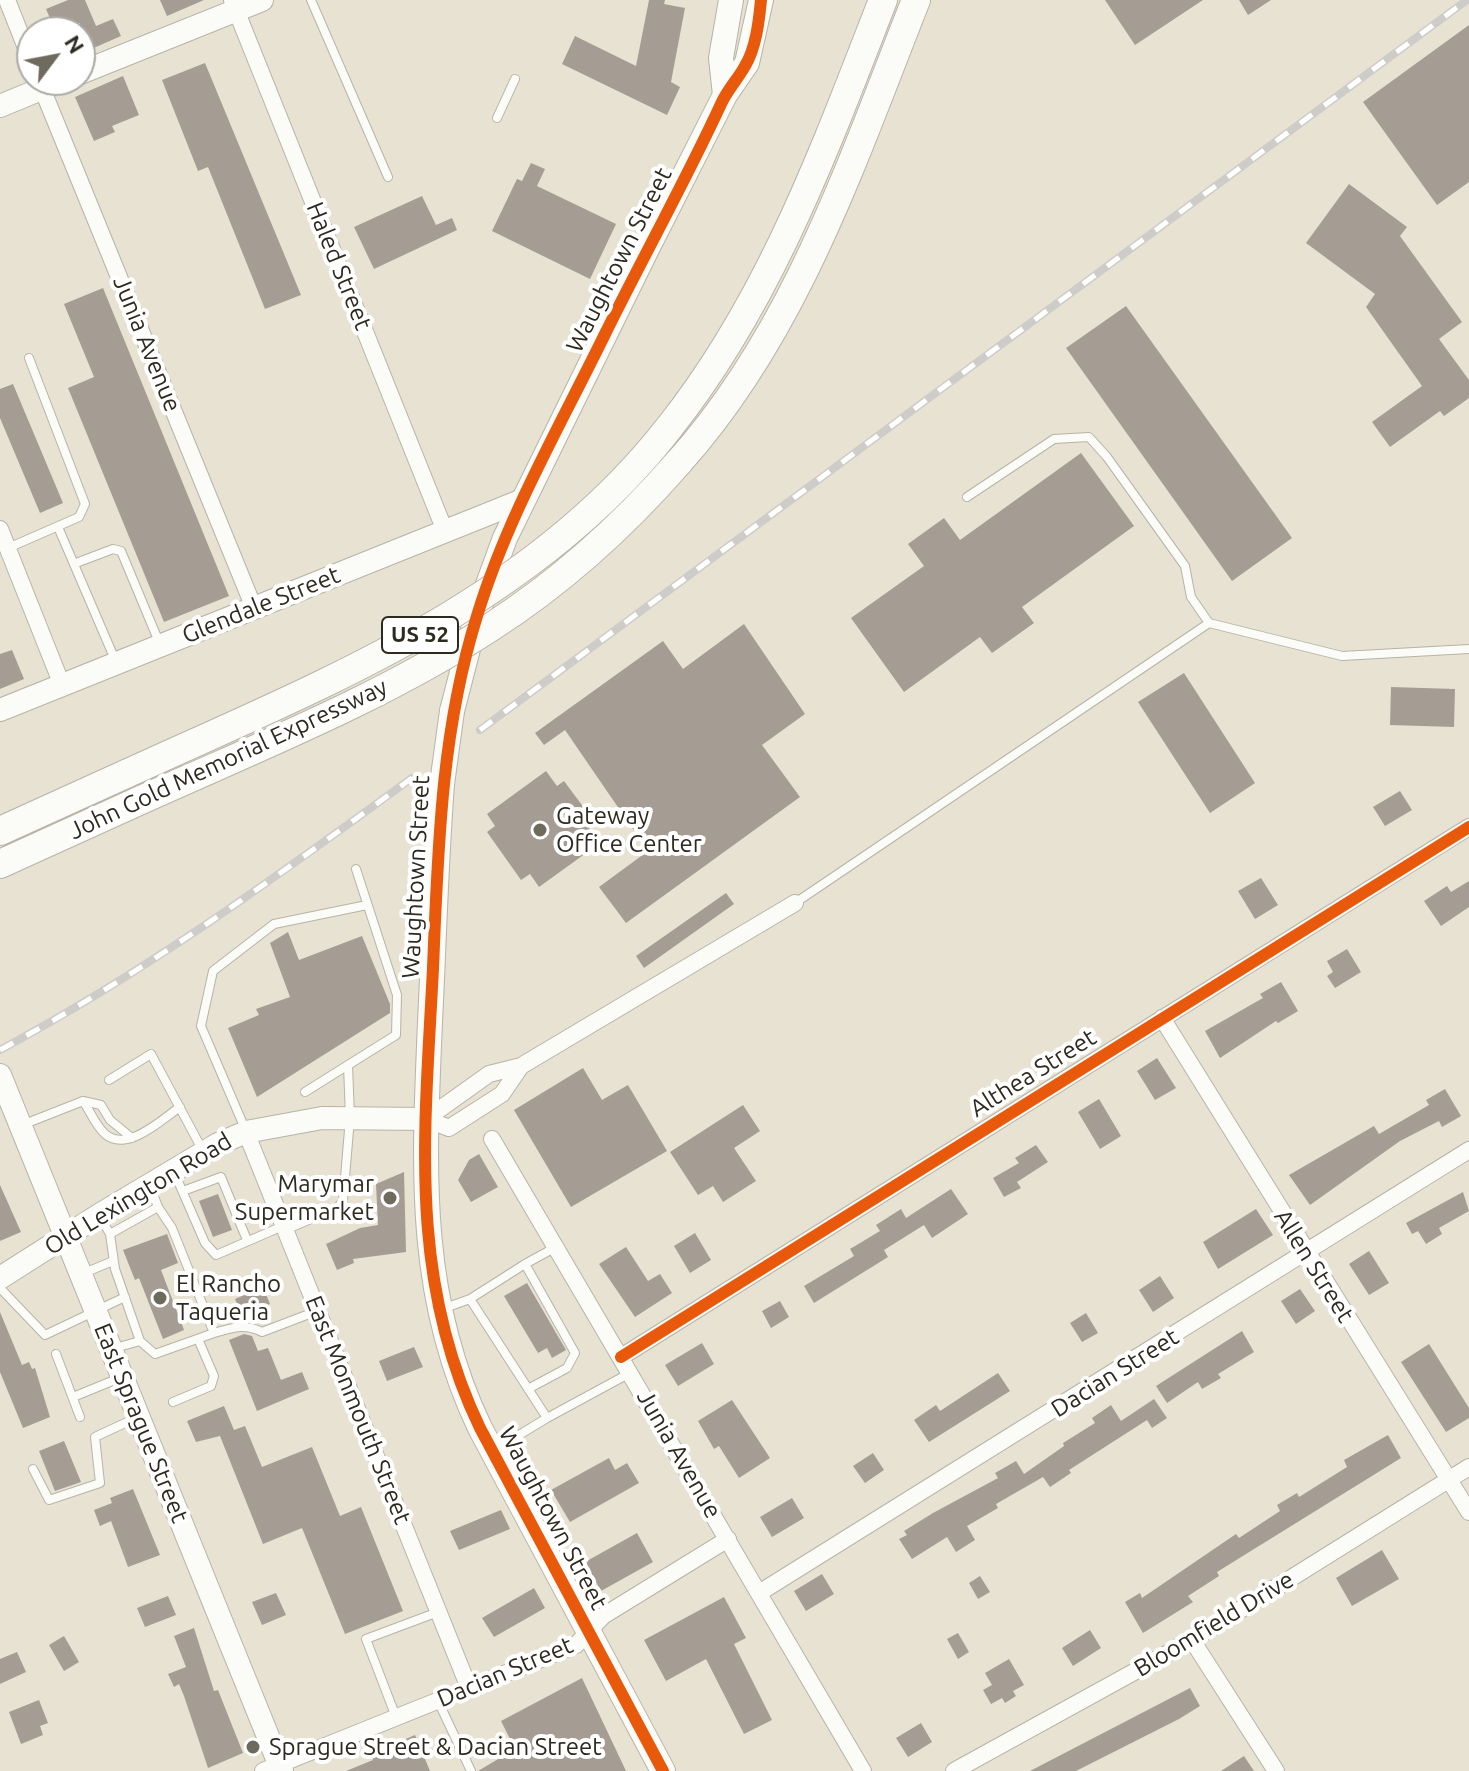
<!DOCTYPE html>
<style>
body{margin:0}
#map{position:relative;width:1469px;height:1771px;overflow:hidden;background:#e7e2d1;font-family:Ubuntu,sans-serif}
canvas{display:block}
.north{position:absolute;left:16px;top:16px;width:80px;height:80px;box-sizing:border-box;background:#fff;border:2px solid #abaaa5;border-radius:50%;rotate:58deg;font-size:22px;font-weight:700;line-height:32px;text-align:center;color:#2d2a1f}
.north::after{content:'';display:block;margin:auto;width:28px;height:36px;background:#6e6a5d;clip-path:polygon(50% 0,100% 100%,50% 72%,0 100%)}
</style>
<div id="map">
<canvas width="1469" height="1771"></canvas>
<div class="north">N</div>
</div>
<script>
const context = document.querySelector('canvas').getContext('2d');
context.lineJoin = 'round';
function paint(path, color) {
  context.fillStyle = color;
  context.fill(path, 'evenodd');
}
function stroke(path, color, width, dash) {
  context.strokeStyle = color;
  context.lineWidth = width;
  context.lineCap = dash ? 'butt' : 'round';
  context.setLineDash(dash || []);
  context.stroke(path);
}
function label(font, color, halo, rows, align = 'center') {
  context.font = font + ' Ubuntu,sans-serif';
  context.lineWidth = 8;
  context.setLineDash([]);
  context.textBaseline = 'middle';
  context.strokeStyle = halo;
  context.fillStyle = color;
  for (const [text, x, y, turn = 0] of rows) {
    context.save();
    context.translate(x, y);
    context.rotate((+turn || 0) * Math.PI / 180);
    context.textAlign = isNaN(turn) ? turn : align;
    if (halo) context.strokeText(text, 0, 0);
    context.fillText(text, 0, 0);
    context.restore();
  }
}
paint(new Path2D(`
 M68 0H85L96 26 113 19 121 36 80 54V23L56 32 46 9Z
 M160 0H204L167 16Z
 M649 0H665L664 4 685 8 671 82 680 87 667 115 562 64 575 36 636 66Z
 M1105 0H1203L1135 45Z
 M1239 0H1271L1248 15Z
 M1469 25V182L1437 205 1363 102Z
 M205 63 301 295 265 309 208 167 198 171 162 80Z
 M123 76 139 115 112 126 115 132 94 141 75 97Z
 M531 163 545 169 537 186 616 224 590 279 492 231 517 179 522 181Z
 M1349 184 1407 227 1400 236 1462 322 1439 339 1469 380V398L1444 416 1440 411 1390 447 1372 422 1422 386 1366 307 1375 294 1306 243Z
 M422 196 436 225 452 218 457 230 374 269 354 227Z
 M103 288 229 596 164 622 68 388 94 377 64 304Z
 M1126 306 1292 538 1232 581 1066 348Z
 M13 384 63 503 40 513 0 418V389Z
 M1081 453 1134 526 1022 607 1034 623 992 653 980 637 904 692 851 618 924 566 908 544 944 518 960 540Z
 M744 624 805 714 762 745 800 797 626 923 599 887 648 851 565 730 544 745 535 733 663 641 683 669Z
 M12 650 24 679 0 689V654Z
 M1184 673 1255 783 1210 813 1138 702Z
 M1391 687 1455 689 1454 727 1390 725Z
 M546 771 557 786 564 781 596 824 589 828 600 843 539 887 530 874 521 880 487 832 495 826 487 814Z
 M1400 791 1412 810 1385 826 1373 807Z
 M1261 878 1278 905 1255 919 1238 891Z
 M1469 881V907L1441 926 1424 901 1447 886 1451 892Z
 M726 893 734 904 644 968 636 956Z
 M288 932 299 960 362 936 390 1004V1013L257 1097 228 1028 259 1015 256 1009 290 997 270 943Z
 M1347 949 1361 972 1335 988 1327 976 1333 972 1327 961Z
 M1281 982 1298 1011 1278 1023 1276 1021 1220 1058 1205 1031 1263 998 1260 994Z
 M1157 1058 1176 1088 1155 1100 1137 1071Z
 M583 1068 602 1100 628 1085 667 1151 571 1207 514 1110Z
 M1445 1089 1461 1116 1442 1127 1439 1121 1400 1141 1310 1205 1289 1175 1374 1126 1379 1134 1429 1105 1426 1100Z
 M1099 1099 1121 1136 1100 1149 1078 1112Z
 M743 1105 760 1131 734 1148 756 1181 723 1202 713 1186 698 1195 670 1152Z
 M1036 1145 1048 1162 1017 1182 1021 1188 1004 1197 993 1178 1019 1163 1015 1158Z
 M479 1154 498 1187 471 1202 458 1180 469 1160Z
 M404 1172 406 1252 353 1259 354 1263 337 1270 326 1244 360 1228 378 1225 376 1184Z
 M0 1185 21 1232 0 1241Z
 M951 1189 968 1214 932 1238 924 1225 884 1250 888 1257 814 1303 804 1286 854 1256 850 1249 880 1231 876 1225 901 1209 906 1218Z
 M1463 1192 1469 1211 1439 1228 1442 1234 1426 1244 1418 1231 1412 1234 1406 1223Z
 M218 1194 232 1230 213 1237 199 1201Z
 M1256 1209 1273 1235 1218 1269 1203 1242Z
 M695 1233 711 1260 690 1273 674 1246Z
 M167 1234 178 1263 161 1270 184 1330 163 1339 139 1278 135 1280 123 1250Z
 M626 1247 648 1281 660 1274 672 1293 635 1317 599 1264Z
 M1369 1251 1389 1283 1369 1295 1349 1264Z
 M1160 1276 1174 1298 1153 1312 1139 1290Z
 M527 1283 566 1350 552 1358 547 1348 538 1353 504 1296Z
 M263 1287 270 1304 242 1316 235 1299Z
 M1300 1289 1315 1311 1296 1324 1281 1301Z
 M780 1301 789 1317 771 1328 762 1311Z
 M0 1312 22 1365 29 1362 32 1369 35 1368 50 1417 23 1428 0 1372Z
 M1086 1313 1098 1333 1082 1342 1070 1323Z
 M1242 1331 1254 1352 1218 1374 1221 1378 1202 1389 1198 1382 1167 1403 1156 1386Z
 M244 1334 252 1336 258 1351 268 1348 281 1380 302 1372 309 1389 257 1411 229 1340Z
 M702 1343 714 1364 678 1386 665 1365Z
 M1429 1344 1469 1408V1418L1446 1432 1401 1362Z
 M414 1347 423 1367 387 1381 379 1361Z
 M998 1373 1010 1391 929 1442 914 1420 936 1405 940 1411Z
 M1154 1399 1167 1418 1152 1428 1147 1420 1069 1470 1071 1473 1050 1487 1043 1477 996 1504 998 1508 967 1526 975 1540 956 1552 947 1537 912 1559 899 1539 907 1535 904 1531 933 1513 998 1478 995 1473 1016 1461 1024 1474 1064 1446 1063 1443 1095 1423 1092 1418 1111 1405 1121 1421Z
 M732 1400 770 1458 739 1478 719 1446 714 1449 698 1421Z
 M224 1406 234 1430 245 1426 262 1467 312 1447 340 1516 361 1507 403 1611 345 1634 302 1528 263 1544 220 1436 196 1442 187 1421Z
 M1388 1435 1401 1458 1217 1572 1219 1576 1188 1596 1193 1602 1143 1633 1125 1602 1140 1593 1142 1598 1236 1534 1239 1538 1280 1511 1277 1505 1297 1493 1299 1497 1347 1467 1344 1460Z
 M64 1441 81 1482 55 1491 39 1451Z
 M873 1453 884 1470 865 1483 853 1466Z
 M609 1458 615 1470 627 1463 639 1483 570 1522 551 1490Z
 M133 1489 160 1555 128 1567 111 1521 100 1526 94 1510 112 1503 110 1498Z
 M792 1498 804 1518 772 1537 760 1517Z
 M501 1510 510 1529 459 1550 450 1531Z
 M637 1533 653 1562 601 1591 585 1562Z
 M1382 1550 1399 1579 1352 1606 1336 1578Z
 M822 1574 834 1594 806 1611 794 1591Z
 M980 1576 990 1592 978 1599 969 1583Z
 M534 1588 545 1608 494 1637 482 1618Z
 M276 1593 286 1615 262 1625 252 1602Z
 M168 1596 176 1615 145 1627 137 1608Z
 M724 1597 746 1638 734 1644 772 1720 744 1734 706 1659 666 1681 644 1640Z
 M194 1628 214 1691 218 1690 243 1753 208 1768 184 1696 179 1684 174 1687 168 1674 186 1667 174 1636Z
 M1090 1630 1101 1648 1073 1666 1062 1648Z
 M958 1633 969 1652 958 1659 947 1639Z
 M64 1636 79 1662 64 1671 49 1645Z
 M17 1652 26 1672 0 1684V1659Z
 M1009 1659 1024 1685 1013 1691 1016 1696 1005 1703 1002 1698 991 1704 983 1690 992 1685 985 1673Z
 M582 1678 626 1771H478L515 1749 501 1721Z
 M1190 1688 1200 1706 1179 1719 1076 1771H1030Z
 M39 1700 48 1723 40 1726 43 1735 21 1744 9 1712Z
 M921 1723 932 1742 908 1757 896 1738Z
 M415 1735 430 1771H346L373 1760 371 1754Z
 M1244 1756 1254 1771H1221Z`), '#a59d94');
const lane = new Path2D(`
 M311 0 388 177
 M497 118 515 79
 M967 497 1054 439 1089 437 1107 457 1185 566 1191 597 1209 623 1342 656 1469 649
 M58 527 116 662
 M8 548 79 517 85 504 29 358
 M76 563 113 549 121 551 159 642
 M795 903 1209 623
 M109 1080 151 1054 203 1151
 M305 1092 396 1035 397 995 356 869
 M83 1101 101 1105 110 1120 132 1138
 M22 1125 83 1101C90 1111 96 1126 105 1134 127 1153 161 1120 180 1107
 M246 1131 201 1026 213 971 274 924 367 905
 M174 1172 205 1243 216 1255 283 1226
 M183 1191 221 1177 247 1240
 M100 1217 110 1234 158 1207
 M285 1230 337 1208 343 1201 350 1118 348 1065
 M110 1234 115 1269 140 1341
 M84 1273 113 1261
 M0 1288 45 1335 125 1297
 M470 1299 525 1264
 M442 1309 470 1299 547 1418 630 1373
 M214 1333C233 1328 244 1323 262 1332L317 1311
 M115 1348 140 1341 155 1354 214 1333 172 1228 158 1207 150 1186
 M56 1354 80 1417
 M528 1389 567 1368 575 1353 525 1264 556 1247
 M73 1397 122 1377
 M173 1402 211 1386 214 1376 198 1339
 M496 1449 547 1418
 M33 1469 49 1500 100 1483 95 1437 138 1417
 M438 1701 471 1771
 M396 1717 366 1639 438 1612`);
const street = new Path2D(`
 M7 0 32 63
 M232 0 445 531
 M39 81 254 608
 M0 529 62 685
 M1162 1018 1469 1512
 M521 1066 502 1094 449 1128 426 1119 489 1074 521 1066 795 903
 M246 1132 469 1688
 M492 1139 863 1771
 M621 1357 1469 827
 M759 1593 1469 1150
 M1192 1640 1276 1771
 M263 1771 576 1645 603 1616 728 1539
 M954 1771 1192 1640 1469 1467`);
const secondary = new Path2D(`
 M80 73 262 0
 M0 106 63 80
 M0 710 523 500
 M0 1075 282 1771
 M0 1278 99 1215 218 1144 246 1132 322 1118 426 1119`);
const primary = new Path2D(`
 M725 95 721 58 731 0
 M452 711 477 614 505 538 645 253 725 95 747 63 761 0
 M442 784C436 863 434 942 430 1022 424 1166 416 1295 480 1428L663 1771`);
const highway = new Path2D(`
 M668 429C770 301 824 151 883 0
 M678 463C796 332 852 161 916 0
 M0 831 128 773
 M0 864 130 805`);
stroke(lane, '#b7b4a7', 10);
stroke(street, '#b7b4a7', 18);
stroke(secondary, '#b7b4a7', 24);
stroke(primary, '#b7b4a7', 26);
stroke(highway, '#b7b4a7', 30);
stroke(lane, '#fbfbf8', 8);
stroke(street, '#fbfbf8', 16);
stroke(secondary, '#fbfbf8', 22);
stroke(primary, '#fbfbf8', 24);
stroke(highway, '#fbfbf8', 28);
const rail = new Path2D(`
 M480 730 1467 0
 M0 1050C149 970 276 877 412 778`);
stroke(rail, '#ceccc8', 8);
stroke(rail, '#fff', 5, [15]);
const primaryBridge = new Path2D(`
 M442 784 452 711`);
const highwayBridge = new Path2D(`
 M128 773C323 684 531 604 668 429
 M130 805C251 750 379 700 491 627 561 582 623 526 678 463`);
stroke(primaryBridge, '#b7b4a7', 26, []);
stroke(highwayBridge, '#b7b4a7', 30, []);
stroke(primaryBridge, '#fbfbf8', 24);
stroke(highwayBridge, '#fbfbf8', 28);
stroke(new Path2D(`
 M621 1357 1469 827
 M663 1771 480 1428C407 1277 425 1129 433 968 438 848 441 731 477 616 507 517 560 426 605 334 643 257 685 182 721 104 727 90 738 79 745 66 756 48 759 21 761 0`), '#e8590c', 12);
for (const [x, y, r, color] of [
 [540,830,8,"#6e6a5d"],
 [390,1198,8,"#6e6a5d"],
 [160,1298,8,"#6e6a5d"],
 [253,1747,8,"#6e6a5d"]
]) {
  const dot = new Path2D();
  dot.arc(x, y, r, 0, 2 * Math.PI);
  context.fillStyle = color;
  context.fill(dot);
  stroke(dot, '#fff', 3);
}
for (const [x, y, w] of [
 [420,635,76]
]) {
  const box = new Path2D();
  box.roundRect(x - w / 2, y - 18, w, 36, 6);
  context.fillStyle = '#fff';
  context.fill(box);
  stroke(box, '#2d2a1f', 2);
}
label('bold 22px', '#2d2a1f', null, [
 ["US 52",420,635]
]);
label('24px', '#2d2a1f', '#fff', [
 ["Waughtown Street",619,260,-63],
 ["Haled Street",339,266,68],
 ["Junia Avenue",147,344,68],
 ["Glendale Street",261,605,-22],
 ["John Gold Memorial Expressway",228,759,-25],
 ["Waughtown Street",416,877,-87],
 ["Althea Street",1033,1073,-32],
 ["Old Lexington Road",138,1194,-31],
 ["Allen Street",1314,1266,58],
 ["Dacian Street",1115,1373,-32],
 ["East Monmouth Street",358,1410,68],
 ["East Sprague Street",141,1423,68],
 ["Junia Avenue",679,1454,60],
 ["Waughtown Street",553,1518,62],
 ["Bloomfield Drive",1214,1624,-31],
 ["Dacian Street",505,1672,-23]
]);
label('24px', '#2d2a1f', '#fff', [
 ["Gateway",556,816],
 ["Office Center",556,844],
 ["Marymar",374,1184,"right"],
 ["Supermarket",374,1212,"right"],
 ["El Rancho",176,1284],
 ["Taqueria",176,1312],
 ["Sprague Street & Dacian Street",269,1747]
], 'left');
</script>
